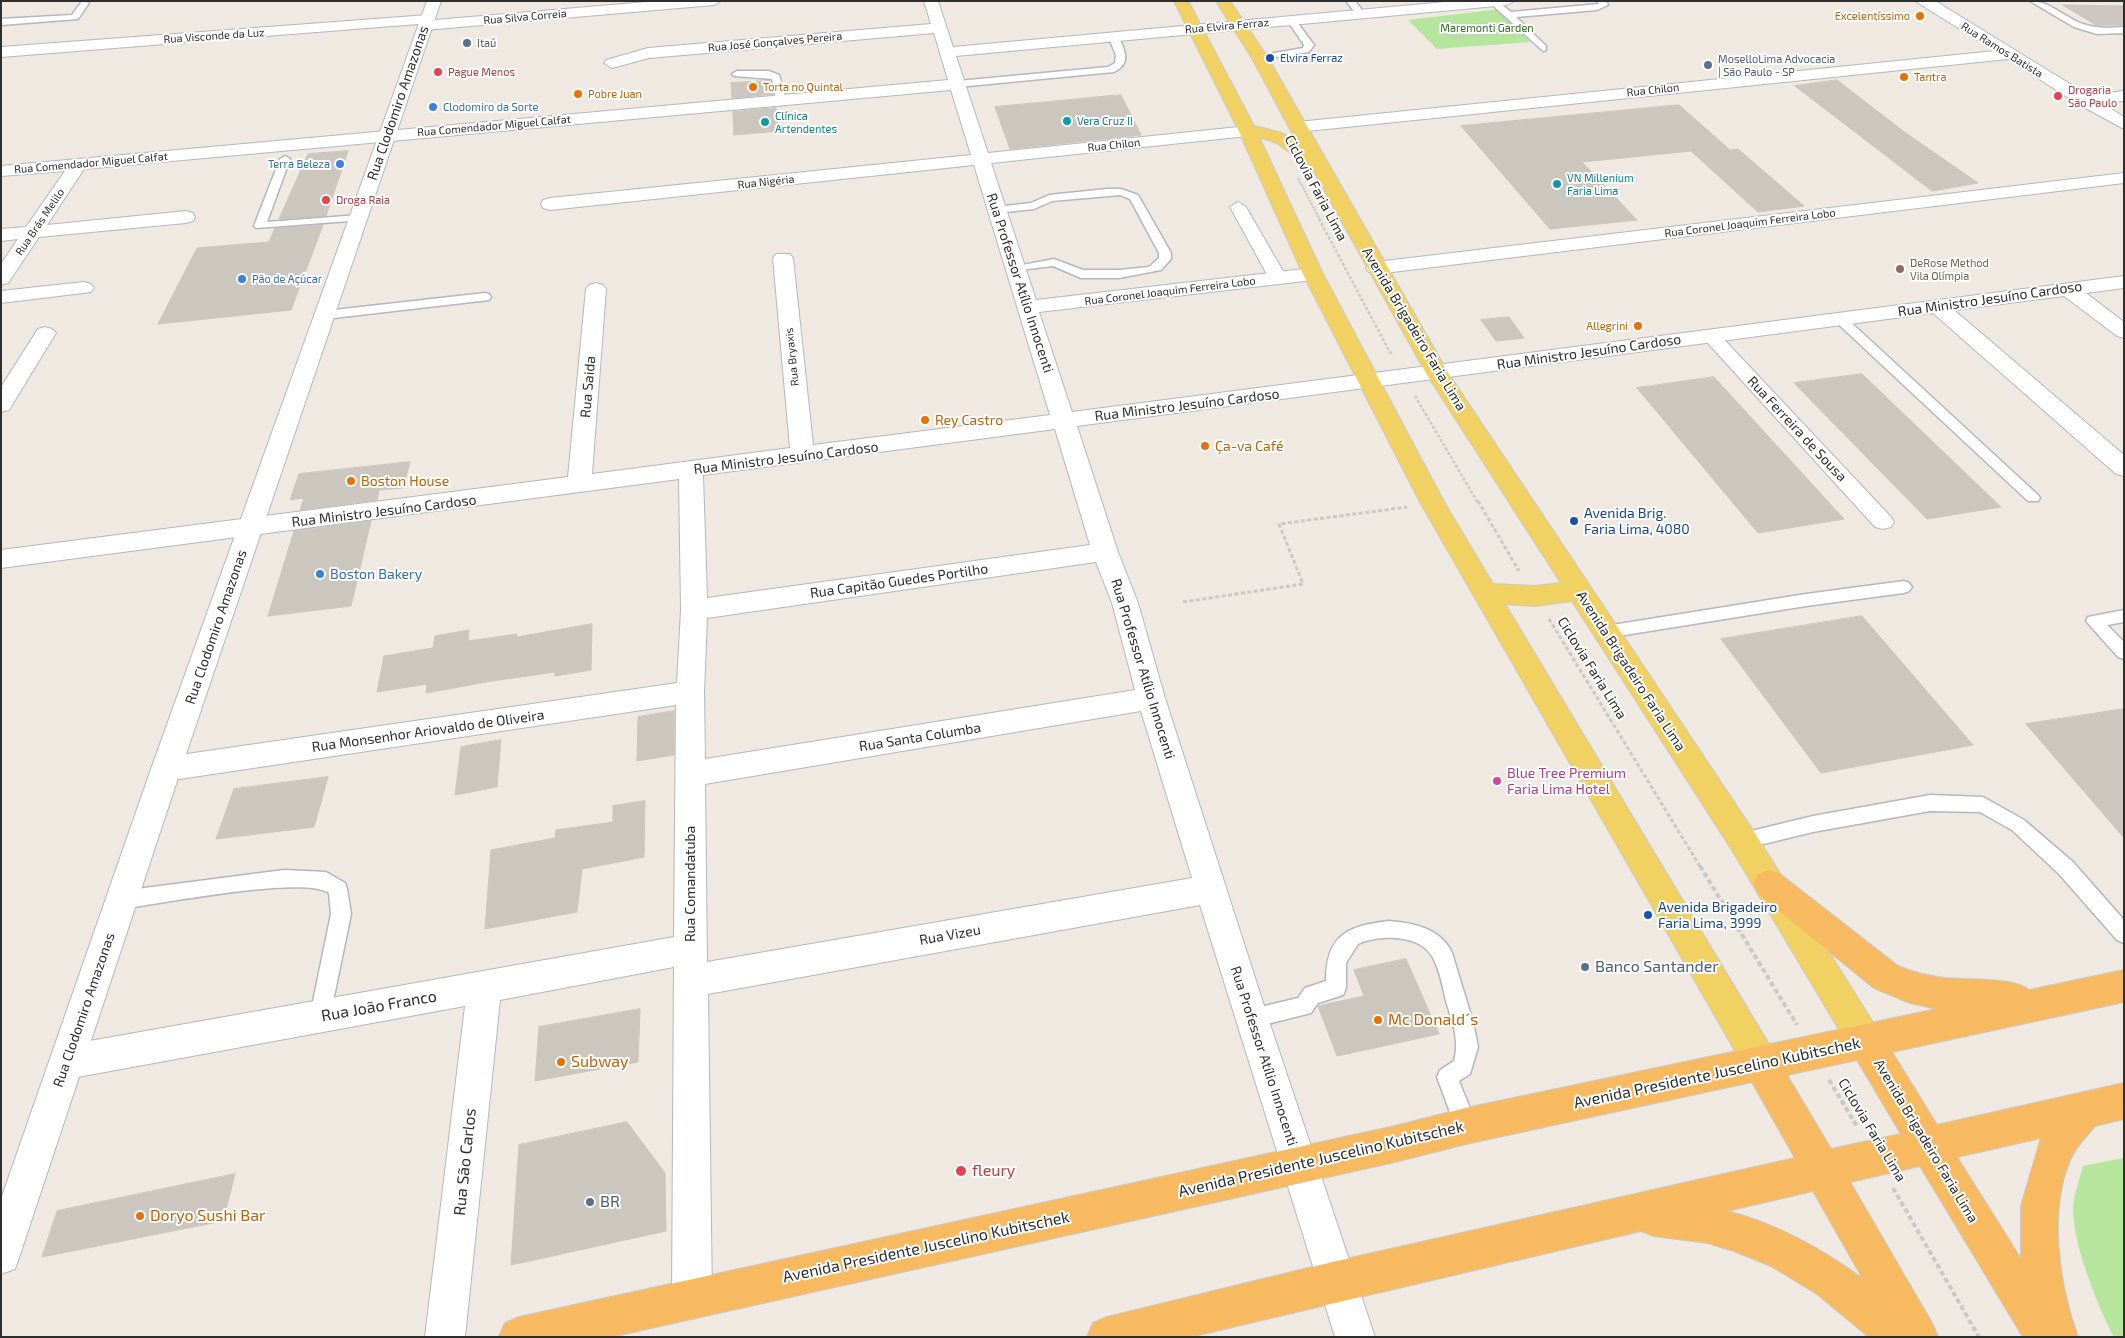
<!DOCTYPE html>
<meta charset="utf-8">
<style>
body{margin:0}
#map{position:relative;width:2125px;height:1338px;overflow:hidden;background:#efe9e1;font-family:"Exo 2",sans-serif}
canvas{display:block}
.frame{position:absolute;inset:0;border:2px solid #2e2e2e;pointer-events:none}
</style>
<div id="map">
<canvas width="2125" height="1338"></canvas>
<div class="frame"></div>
</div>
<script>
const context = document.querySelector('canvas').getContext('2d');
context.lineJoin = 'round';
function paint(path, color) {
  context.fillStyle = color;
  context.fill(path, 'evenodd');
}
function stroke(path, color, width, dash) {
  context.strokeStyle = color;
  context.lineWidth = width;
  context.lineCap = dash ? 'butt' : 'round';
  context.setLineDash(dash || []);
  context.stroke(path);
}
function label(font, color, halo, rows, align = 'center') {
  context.font = font + ' "Exo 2",sans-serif';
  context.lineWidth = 4;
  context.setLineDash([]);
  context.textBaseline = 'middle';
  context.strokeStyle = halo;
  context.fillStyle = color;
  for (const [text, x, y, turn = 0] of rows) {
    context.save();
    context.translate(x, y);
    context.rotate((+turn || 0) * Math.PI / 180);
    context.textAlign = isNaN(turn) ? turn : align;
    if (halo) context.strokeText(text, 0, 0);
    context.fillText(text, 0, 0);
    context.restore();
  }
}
paint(new Path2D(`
 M1500 9 1530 42 1437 49 1408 20Z
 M2124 1158V1337H2114C2098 1307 2068 1233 2074 1200 2076 1188 2080 1177 2083 1166Z`), '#b6e59e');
const building = new Path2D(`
 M2063 5 2124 6V25H2096Z
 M1837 80 1903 131 1978 183 1932 191 1795 86Z
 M770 81 773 94 732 98 731 83Z
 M1121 95 1141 135 1010 149 995 107Z
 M1679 105 1730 150 1738 149 1804 206 1758 212 1691 151 1582 162 1637 220 1550 229 1461 126Z
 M776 108 779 131 734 135 733 112Z
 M348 151 326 216 279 219 308 154Z
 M323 225 291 310 158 324 197 248 269 242 275 228Z
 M1509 317 1524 338 1496 341 1481 320Z
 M1862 374 2001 507 1927 519 1794 383Z
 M1714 377 1844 519 1758 533 1637 388Z
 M410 462 403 488 379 490 377 500 300 510 304 498 290 500 299 474Z
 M371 521 351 606 268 616 294 531Z
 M1862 616 1973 745 1821 773 1721 639Z
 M592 624 591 670 555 676V672L492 681 426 693 427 684 377 692 384 656 433 648 435 636 469 630 468 641 517 634 516 637Z
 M2124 709V838L2026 724Z
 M674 711V755L637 761 638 717Z
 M501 740 497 787 455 795 461 747Z
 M328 777 314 827 216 839 234 789Z
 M645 801 644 857 582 869 577 912 485 929 491 850 555 838 556 830 613 822V806Z
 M1406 959 1439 1034 1337 1056 1318 1006 1364 996 1354 970Z
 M640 1009 638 1062 535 1081 539 1027Z
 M627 1122 665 1173 666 1231 511 1265 519 1145Z
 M235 1174 223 1221 42 1257 57 1211Z`);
paint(building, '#cbc7bf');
stroke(building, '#cbc5ba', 1);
const service = new Path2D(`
 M82 1 89 3 78 19 1 25V19L72 15Z
 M1346 1H1355L1365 14 1364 16H1358Z
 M1497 1 1511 12 1599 4 1597 1H1606L1608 5 1597 10 1516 17 1546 46V50L1543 51 1489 2Z
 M2030 1C2049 1 2063 16 2080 23 2095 29 2109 28 2124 27V33L2097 34 2074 27Z
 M1291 17 1294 18 1314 45 1309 52 1257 60V56L1303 48 1304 45 1287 20Z
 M1113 33C1121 37 1128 55 1124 63 1122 67 1118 70 1114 72L958 87 953 84 958 81 1108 67 1115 63 1116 55 1108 36Z
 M737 71H769L779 75 786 100 781 103 776 100 772 79 734 76 732 74Z
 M285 156 290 159 267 222 359 215 365 218 363 220 256 228 254 226 280 159Z
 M1107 189H1121L1138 195 1171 253V259L1161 270 1119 278H1081L1053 266 1012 271V267L1054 259 1083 270H1119L1149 267 1159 258V253L1130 199 1120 195 1052 201 1034 209 996 213 990 210 996 207 1031 203 1049 195Z
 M485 293 489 294 491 297 489 300 325 319 319 315 325 311Z
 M1840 315 1844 316 2038 495 2040 498 2038 501H2028L1836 322 1834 319Z
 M1904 581 1909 583 1912 587 1909 591 1904 593 1806 606 1606 638 1600 636 1598 632 1600 628 1606 626 1806 594Z
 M2124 610V622L2107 625 2124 642V659L2118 657 2086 621 2088 617Z
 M1930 795 1983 797 2024 820 2073 862 2124 920V943L2117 940 2059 874 2012 830 1980 812 1930 811 1813 832 1743 849 1737 847 1734 841 1737 835 1743 833 1813 816Z
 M284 870 326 872 345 883 347 889 351 914 330 1016 327 1023 320 1026 313 1023 310 1016 331 914 329 893C305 875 158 904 121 909L114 906 112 900 114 894 121 891Z
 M1389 921C1413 923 1441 928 1452 953L1473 1022 1478 1047 1470 1074 1459 1081 1477 1126 1474 1134 1466 1137 1458 1134 1437 1077 1440 1070 1454 1061C1460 1040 1452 1021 1446 1001 1443 987 1440 972 1434 960 1423 934 1380 934 1358 944L1346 963V988L1343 995 1318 1003 1311 1013 1251 1028 1244 1025 1241 1018 1244 1011 1298 998 1305 988 1326 981C1326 935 1347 926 1389 921Z`);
const pedestrian = new Path2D(`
 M1238 202 1246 207 1287 278 1284 282H1272L1269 278 1230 207Z
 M1711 331 1717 332 1891 517 1894 522 1891 527 1883 529 1875 527 1705 340 1702 336 1705 332Z`);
const minor = new Path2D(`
 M658 1H721L714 5 425 30 420 28 418 24 1 57V47L428 15 433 16 435 20Z
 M924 1H938L953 47 1456 1H1514L1507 5 956 56 988 153 1248 126 1254 127 1257 131 1254 135 1248 136 991 163 1036 300 1313 268 1320 270 1323 274 1320 278 1313 280 1039 312 1072 412 2124 276V288L2086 293 2124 322V338L2117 336 2064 296 1954 310 2124 455V476L2116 474 1933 313 1077 426 1118 552 1138 603 1165 698 1268 1018 1375 1337H1335L1200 905 708 994 712 1299 706 1313 692 1319 678 1313 672 1299 674 967 500 1000 465 1337H425L465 1006 67 1079 55 1074 49 1062 55 1050 67 1045 674 937 676 705 166 781 156 778 151 769 156 760 166 757 677 683 681 610 679 479 1 568V550L568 477 586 289 589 285 596 283 603 285 606 289 592 474 790 448 773 258 776 254H790L793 258 813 445 1050 415 974 165 550 210 543 208 541 204 543 200 550 198 971 155 951 90 84 169 47 225 186 211 193 213 195 217 193 221 186 223 39 237 8 283 1 285V264L18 239 1 241V229L26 227 65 171 1 176V166L948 80 934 33 649 58 612 68 604 63 606 60 648 48 931 24ZM1055 429 1090 545 707 598 703 475ZM1096 562 1112 603 1135 690 705 759 704 692 707 618ZM1141 711 1192 878 707 962 705 784Z
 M1915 1 1937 2 2088 95 2124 91V101L2102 103 2124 117V129L2078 104 2008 59 1298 132 1292 131 1289 127 1292 123 1298 122 1995 51Z
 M2124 173V183L1376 274 1369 272 1366 268 1369 264 1376 262Z
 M84 282 91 284 94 288 91 292 1 303V291Z
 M45 327 52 329 56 333 9 410 1 412V387L38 329Z`);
const tertiary = new Path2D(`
 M427 1H441L181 769 20 1255 15 1269 1 1274V1199L151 769Z`);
const primary = new Path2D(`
 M1174 1H1188L1254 126 1282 133 1297 142 1252 58 1216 1H1230L1268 58 1448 373 1754 832 1877 1029 1882 1041 1877 1053 1865 1058 1853 1053 1732 850 1572 601 1535 606 1505 604 1773 1051 1779 1063 1773 1075 1761 1080 1749 1075 1420 502 1303 274 1239 131ZM1259 137 1277 143 1306 165 1311 166 1426 373 1561 583 1535 586 1493 584 1444 502 1323 274Z`);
const trunk = new Path2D(`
 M1769 870 1780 874 1898 966C1912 972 1928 976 1944 978 1965 980 2014 977 2029 990L2124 970V1002L1892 1052 1937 1125 2124 1083V1119L2095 1126C2087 1136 2075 1148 2070 1160 2048 1212 2059 1285 2078 1337H2023L1920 1166 1850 1182 1932 1323 1938 1337H1869L1817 1294 1771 1266 1734 1251 1708 1243 1654 1236 1641 1231 1190 1337H1087L1093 1323 1107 1317 1337 1261 1795 1158 1752 1082 1466 1144 1395 1162 611 1337H499L505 1323 519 1317 1395 1126 1466 1108 1937 1009 1910 1003 1874 988 1758 894 1753 884 1758 874ZM1857 1060 1901 1134 1831 1149 1787 1075ZM2041 1138 2021 1206V1259L1957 1157ZM1813 1191 1863 1279C1822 1249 1777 1224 1727 1211Z`);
stroke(service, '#b4b7c1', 3);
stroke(pedestrian, '#b4b7c1', 2);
stroke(minor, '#b4b7c1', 2);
stroke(tertiary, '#b4b7c1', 2);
stroke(primary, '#c9c9c9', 2);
stroke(trunk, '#c9c9c9', 2);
stroke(new Path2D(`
 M1490 23 1441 28 1453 38 1501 33
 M1298 178 1320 220`), '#c9c9c9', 2, [2.5, 1]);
stroke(new Path2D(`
 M1319 219 1392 356
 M1415 396 1478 503`), '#c9c9c9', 2.5, [3, 2]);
stroke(new Path2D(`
 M1478 501 1519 571
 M1183 602 1303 584 1279 524 1407 507
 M1549 619 1701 868`), '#c9c9c9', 3, [4, 2.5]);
stroke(new Path2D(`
 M1700 866 1797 1025
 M1829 1080 1858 1128
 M1893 1188 1979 1337`), '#c9c9c9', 4, [5, 3]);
paint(service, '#fff');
paint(pedestrian, '#fff');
paint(minor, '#fff');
paint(tertiary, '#fff');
paint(primary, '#f2d163');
paint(trunk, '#f8ba60');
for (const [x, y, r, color] of [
 [1920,16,5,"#e8710a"],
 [467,43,5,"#5c6f8a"],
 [1270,58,5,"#1a4fb4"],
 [1708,65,5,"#5c6f8a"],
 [438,72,5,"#e0444e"],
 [1904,77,5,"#e8710a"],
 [753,87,5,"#e8710a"],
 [578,94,5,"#e8710a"],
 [2058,96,5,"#e0444e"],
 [433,107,5,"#3f7fe0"],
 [1067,121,5,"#0f9aa8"],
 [765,122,5,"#0f9aa8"],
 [340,164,5,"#3f7fe0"],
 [1557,184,5,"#0f9aa8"],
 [326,200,5,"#e0444e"],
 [1900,269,5,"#8d6e63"],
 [242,279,5,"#3f7fe0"],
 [1638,326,5,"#e8710a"],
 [925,420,5,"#e8710a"],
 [1205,446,5,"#e8710a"],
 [351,481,5,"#e8710a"],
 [1574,521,5,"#1a4fb4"],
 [320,574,5,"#3f7fe0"],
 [1497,781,5,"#d1479c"],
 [1648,915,5,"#1a4fb4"],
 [1585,967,5,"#5c6f8a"],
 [1378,1020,5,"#e8710a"],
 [561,1062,5,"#e8710a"],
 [961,1171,6,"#e0444e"],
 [590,1202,5,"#5c6f8a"],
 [140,1216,5,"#e8710a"]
]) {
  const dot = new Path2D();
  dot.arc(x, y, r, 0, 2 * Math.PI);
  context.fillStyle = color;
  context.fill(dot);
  stroke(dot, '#fff', 2);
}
label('11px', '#c56008', '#fff', [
 ["Excelentíssimo",1910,16,"right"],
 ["Tantra",1914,77],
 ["Torta no Quintal",763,87],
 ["Pobre Juan",588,94],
 ["Allegrini",1628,326,"right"]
], 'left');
label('11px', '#2e2e2e', '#fff', [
 ["Rua Silva Correia",525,17,-5],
 ["Rua Elvira Ferraz",1227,26,-5],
 ["Rua Visconde da Luz",214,36,-4],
 ["Rua José Gonçalves Pereira",775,42,-5],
 ["Rua Ramos Batista",2002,50,32],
 ["Rua Chilon",1653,90,-6],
 ["Rua Comendador Miguel Calfat",494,126,-5],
 ["Rua Chilon",1114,145,-6],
 ["Rua Comendador Miguel Calfat",91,163,-5],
 ["Rua Nigéria",766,182,-6],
 ["Rua Brás Melilo",40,222,-56],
 ["Rua Coronel Joaquim Ferreira Lobo",1750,223,-7],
 ["Rua Coronel Joaquim Ferreira Lobo",1170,291,-7],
 ["Rua Bryaxis",792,357,-96]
]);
label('11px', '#2c6e1b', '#fff', [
 ["Maremonti Garden",1487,28]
]);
label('11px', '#4e5e75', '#fff', [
 ["Itaú",477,43],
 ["MoselloLima Advocacia",1718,59],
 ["| São Paulo - SP",1718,72]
], 'left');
label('11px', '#164399', '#fff', [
 ["Elvira Ferraz",1280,58]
], 'left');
label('11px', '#be3a42', '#fff', [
 ["Pague Menos",448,72],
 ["Drogaria",2068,90],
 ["São Paulo",2068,103],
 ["Droga Raia",336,200]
], 'left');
label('11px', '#366cbe', '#fff', [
 ["Clodomiro da Sorte",443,107],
 ["Terra Beleza",330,164,"right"],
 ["Pão de Açúcar",252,279]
], 'left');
label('11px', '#0d838f', '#fff', [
 ["Clínica",775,116],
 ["Artendentes",775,129],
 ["Vera Cruz II",1077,121],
 ["VN Millenium",1567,178],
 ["Faria Lima",1567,191]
], 'left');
label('11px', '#785e54', '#fff', [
 ["DeRose Method",1910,263],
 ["Vila Olímpia",1910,276]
], 'left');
label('14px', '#2e2e2e', '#fff', [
 ["Rua Clodomiro Amazonas",398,103,-71],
 ["Ciclovia Faria Lima",1316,188,62],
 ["Rua Professor Atílio Innocenti",1020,283,72],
 ["Rua Ministro Jesuíno Cardoso",1990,299,-8],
 ["Avenida Brigadeiro Faria Lima",1414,329,59],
 ["Rua Ministro Jesuíno Cardoso",1589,352,-8],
 ["Rua Saida",588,387,-85],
 ["Rua Ministro Jesuíno Cardoso",1187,405,-7],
 ["Rua Ferreira de Sousa",1797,429,47],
 ["Rua Ministro Jesuíno Cardoso",786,458,-7],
 ["Rua Ministro Jesuíno Cardoso",384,511,-7],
 ["Rua Capitão Guedes Portilho",899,581,-8],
 ["Rua Clodomiro Amazonas",216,627,-71],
 ["Ciclovia Faria Lima",1592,668,58],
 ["Rua Professor Atílio Innocenti",1143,669,73],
 ["Avenida Brigadeiro Faria Lima",1631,671,57],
 ["Rua Monsenhor Ariovaldo de Oliveira",428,731,-8],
 ["Rua Santa Columba",920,737,-9],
 ["Rua Comandatuba",690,884,-90],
 ["Rua Vizeu",950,935,-10],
 ["Rua Clodomiro Amazonas",84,1010,-71],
 ["Rua Professor Atílio Innocenti",1264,1056,72],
 ["Ciclovia Faria Lima",1872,1130,59],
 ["Avenida Brigadeiro Faria Lima",1926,1141,59]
]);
label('14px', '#c56008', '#fff', [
 ["Rey Castro",935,420],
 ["Ça-va Café",1215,446],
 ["Boston House",361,481]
], 'left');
label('14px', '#164399', '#fff', [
 ["Avenida Brig.",1584,513],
 ["Faria Lima, 4080",1584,529],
 ["Avenida Brigadeiro",1658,907],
 ["Faria Lima, 3999",1658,923]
], 'left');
label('14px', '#366cbe', '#fff', [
 ["Boston Bakery",330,574]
], 'left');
label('14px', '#b23c85', '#fff', [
 ["Blue Tree Premium",1507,773],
 ["Faria Lima Hotel",1507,789]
], 'left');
label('16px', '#4e5e75', '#fff', [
 ["Banco Santander",1595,967],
 ["BR",600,1202]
], 'left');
label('16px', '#2e2e2e', '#fff', [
 ["Rua João Franco",379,1006,-10],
 ["Avenida Presidente Juscelino Kubitschek",1717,1073,-12],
 ["Avenida Presidente Juscelino Kubitschek",1321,1159,-13],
 ["Rua São Carlos",465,1162,-84],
 ["Avenida Presidente Juscelino Kubitschek",926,1247,-12]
]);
label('16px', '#c56008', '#fff', [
 ["Mc Donald´s",1388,1020],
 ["Subway",571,1062],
 ["Doryo Sushi Bar",150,1216]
], 'left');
label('16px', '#be3a42', '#fff', [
 ["fleury",972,1171]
], 'left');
</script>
